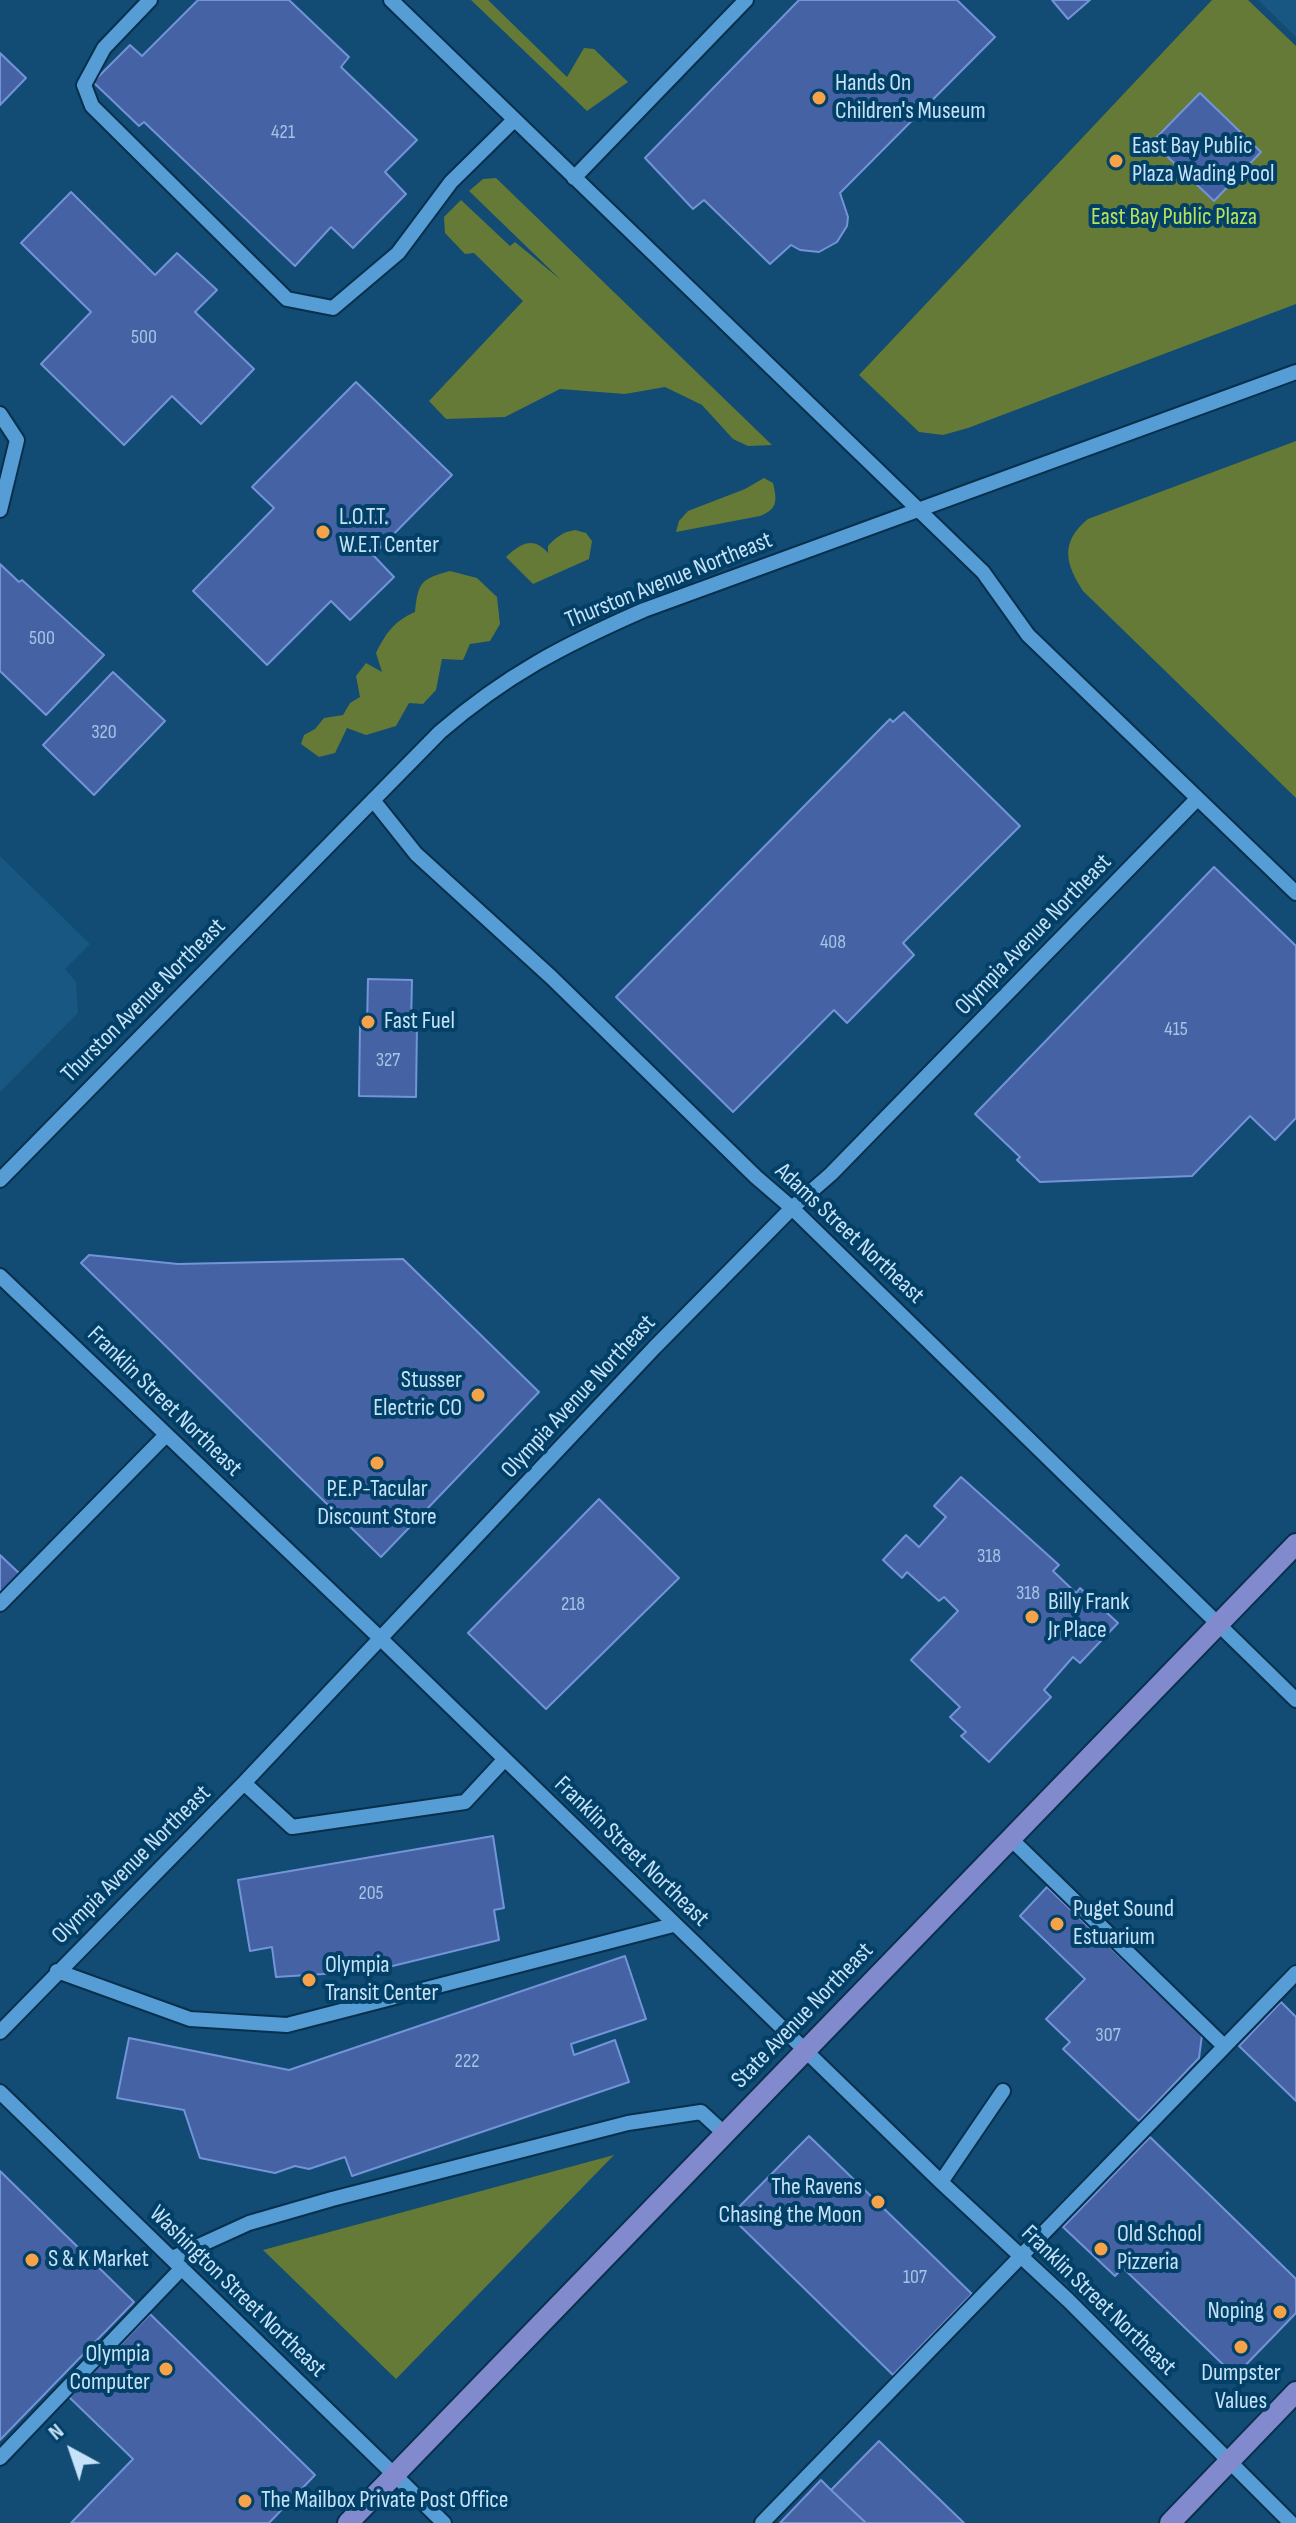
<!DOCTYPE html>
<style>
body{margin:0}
#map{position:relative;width:1296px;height:2523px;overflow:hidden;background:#124b73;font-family:"Sofia Sans Condensed",sans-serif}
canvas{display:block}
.north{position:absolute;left:32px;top:2411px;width:80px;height:80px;-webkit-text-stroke:6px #024067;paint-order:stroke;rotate:320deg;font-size:22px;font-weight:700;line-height:32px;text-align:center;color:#c6e2f9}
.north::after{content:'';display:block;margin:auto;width:28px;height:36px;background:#c6e2f9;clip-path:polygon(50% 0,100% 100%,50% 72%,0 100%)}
</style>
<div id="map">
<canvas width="1296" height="2523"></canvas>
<div class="north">N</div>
</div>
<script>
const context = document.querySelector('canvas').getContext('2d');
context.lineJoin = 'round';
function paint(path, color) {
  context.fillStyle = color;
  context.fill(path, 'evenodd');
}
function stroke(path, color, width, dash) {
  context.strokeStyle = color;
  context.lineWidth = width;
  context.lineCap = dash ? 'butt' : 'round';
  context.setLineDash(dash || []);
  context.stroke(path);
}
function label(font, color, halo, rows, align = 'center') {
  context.font = font + ' "Sofia Sans Condensed",sans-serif';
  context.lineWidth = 8;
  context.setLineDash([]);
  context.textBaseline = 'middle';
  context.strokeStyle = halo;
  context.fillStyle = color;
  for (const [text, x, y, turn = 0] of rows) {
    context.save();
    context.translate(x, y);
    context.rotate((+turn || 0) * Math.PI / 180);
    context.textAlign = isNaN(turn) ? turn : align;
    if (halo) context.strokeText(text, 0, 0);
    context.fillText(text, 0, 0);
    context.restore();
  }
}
paint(new Path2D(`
 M1258 0H1296V37Z
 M0 856 90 944 65 969 76 982 78 1013 0 1092Z`), '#185782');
paint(new Path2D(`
 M471 0H488L567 77 584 48 594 49 628 82 587 111Z
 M1212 0H1248L1296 46V304L968 428 943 435 919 432 859 375Z
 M496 178 772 445 748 446 733 439 702 405 665 387 625 394 560 389 505 417 446 419 429 401 523 301 474 253 465 254 445 233 444 217 461 200 510 246 515 242 561 280 469 191 483 179Z
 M1296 441V798L1083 591C1065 563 1060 542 1088 519Z
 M764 478 773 483C777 500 778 509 760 516L676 532 679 521 688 511 745 489Z
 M575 530 586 533 592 541 589 559 533 584 506 557C521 543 533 536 548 553V546C556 537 563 532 575 530Z
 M450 571 477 578 497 597 500 624 490 641 470 644 463 660 442 659 436 690 423 704 409 703 396 726 366 735 347 728 335 753 319 757 301 744 304 735 315 729 324 718 343 715 350 703 360 697 356 676 366 663 382 672 376 653C386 633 394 621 415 612 418 582 421 579 450 571Z
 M614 2155 396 2379 263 2250Z`), '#657a36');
const building = new Path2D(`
 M198 0H289L349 57 341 67 417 140 385 172 406 194 353 248 331 227 295 266 144 122 139 126 93 82 130 45 142 56Z
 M799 0H957L995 37 840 193 848 217 847 226 837 242 819 252 800 250 791 245 770 264 704 200 693 209 645 158Z
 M1052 0H1090L1068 19Z
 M0 53 26 78 0 105Z
 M1200 93 1261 152 1214 201 1152 142Z
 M71 192 155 275 177 253 217 290 195 312 254 369 201 424 172 396 124 445 41 364 91 312 21 243Z
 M356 382 452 475 373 555 394 577 350 620 331 601 267 665 193 591 274 508 252 487Z
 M0 564 19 582 22 580 104 655 46 715 0 671Z
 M113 672 165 721 94 795 43 745Z
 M904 712 1020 826 903 943 914 955 847 1023 834 1010 733 1112 616 997 890 719 893 722Z
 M1214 867 1296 946V1118L1275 1140 1250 1116 1192 1176 1040 1182 1017 1160 1020 1157 975 1114Z
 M368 979 412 980 411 1024H417L416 1097 359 1096 360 1026H367Z
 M89 1255 178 1264 403 1259 539 1392 381 1557 81 1263Z
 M961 1477 1059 1565 1053 1571 1076 1593 1080 1588 1118 1623 1080 1663 1073 1657 1044 1690 1051 1697 989 1762 961 1736 966 1732 950 1717 960 1707 911 1660 958 1611 944 1597 939 1601 907 1572 902 1578 883 1560 906 1535 919 1547 946 1517 934 1506Z
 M599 1499 679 1578 546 1709 468 1633Z
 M0 1555 20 1574 0 1595Z
 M493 1836 504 1908 494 1910 499 1940 372 1971 276 1977 272 1947 250 1951 238 1880Z
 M1047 1887 1202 2035 1199 2058 1139 2121 1063 2049 1070 2042 1046 2019 1085 1979 1020 1916Z
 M625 1956 646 2019 571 2044 574 2055 615 2040 629 2082 352 2176 345 2157 309 2169 295 2166 275 2173 200 2158 184 2110 117 2098 129 2038 289 2070Z
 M1281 2002 1296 2017V2101L1239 2046Z
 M809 2136 972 2294 893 2375 730 2216Z
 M1150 2137 1296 2279V2313L1235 2376 1123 2268 1115 2276 1063 2227Z
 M0 2171 134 2302 0 2440Z
 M150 2314 315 2475 269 2523H71L133 2459 69 2397Z
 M879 2441 964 2523H866L831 2490Z
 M821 2480 831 2490 866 2523H780Z`);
paint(building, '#4563a4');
stroke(building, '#7394d9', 2);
const minor = new Path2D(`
 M150 0 104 48 84 85 92 106 287 299 333 308 398 253 451 182 514 120
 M391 0 983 572 1028 635 1296 893
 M574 178 746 0
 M0 414 17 440 0 510
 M373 800 416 854 551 977 756 1177 792 1208 1296 1700
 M0 1180 440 732C506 675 564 645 644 610L1296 372
 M0 1276 381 1639 941 2182 1068 2300 1291 2523
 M0 1604 166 1435
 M244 1783 292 1827 465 1802 504 1760
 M1011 1839 1224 2046
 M57 1971 190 2019 287 2025 673 1925
 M0 2032 244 1783 654 1348 792 1208 831 1174 1197 799
 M0 2092 444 2523
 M941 2182 1003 2091
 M172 2258 249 2223 332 2199 628 2123 701 2112 725 2134
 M0 2458 182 2268
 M762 2523 1296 1973`);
const major = new Path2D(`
 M348 2523 1296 1544
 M1170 2523 1296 2392`);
stroke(minor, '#08304c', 18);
stroke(major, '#08304c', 24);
stroke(minor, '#569dd5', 14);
stroke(major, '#818acc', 20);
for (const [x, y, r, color] of [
 [819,98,8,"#f6a248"],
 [1116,161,8,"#f6a248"],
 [323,532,8,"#f6a248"],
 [368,1022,8,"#f6a248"],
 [478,1395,8,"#f6a248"],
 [377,1463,8,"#f6a248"],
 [1032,1617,8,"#f6a248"],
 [1057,1924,8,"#f6a248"],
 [309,1980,8,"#f6a248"],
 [878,2202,8,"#f6a248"],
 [1101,2249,8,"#f6a248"],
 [32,2260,8,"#f6a248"],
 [1280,2312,8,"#f6a248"],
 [1241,2347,8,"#f6a248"],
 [166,2369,8,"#f6a248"],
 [245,2501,8,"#f6a248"]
]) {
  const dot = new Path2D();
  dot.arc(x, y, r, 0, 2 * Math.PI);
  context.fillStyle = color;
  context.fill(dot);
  stroke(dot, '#024067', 3);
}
label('20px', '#a6c2e4', null, [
 ["421",283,133],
 ["500",144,338],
 ["500",42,639],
 ["320",104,733],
 ["408",833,943],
 ["415",1176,1030],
 ["327",388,1061],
 ["318",989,1557],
 ["318",1028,1594],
 ["218",573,1605],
 ["205",371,1894],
 ["307",1108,2036],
 ["222",467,2062],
 ["107",915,2278]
]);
label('24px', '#c6e2f9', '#024067', [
 ["Hands On",835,84],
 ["Children's Museum",835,112],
 ["East Bay Public",1132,147],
 ["Plaza Wading Pool",1132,175],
 ["L.O.T.T.",339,518],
 ["W.E.T Center",339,546],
 ["Fast Fuel",384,1022],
 ["Stusser",462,1381,"right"],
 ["Electric CO",462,1409,"right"],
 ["P.E.P-Tacular",377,1490,"center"],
 ["Discount Store",377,1518,"center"],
 ["Billy Frank",1048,1603],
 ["Jr Place",1048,1631],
 ["Puget Sound",1073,1910],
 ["Estuarium",1073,1938],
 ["Olympia",325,1966],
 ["Transit Center",325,1994],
 ["The Ravens",862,2188,"right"],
 ["Chasing the Moon",862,2216,"right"],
 ["Old School",1117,2235],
 ["Pizzeria",1117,2263],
 ["S & K Market",48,2260],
 ["Noping",1264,2312,"right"],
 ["Olympia",150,2355,"right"],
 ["Computer",150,2383,"right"],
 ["Dumpster",1241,2374,"center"],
 ["Values",1241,2402,"center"],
 ["The Mailbox Private Post Office",261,2501]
], 'left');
label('24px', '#b9e35b', '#024067', [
 ["East Bay Public Plaza",1174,218]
]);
label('24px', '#c6e2f9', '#024067', [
 ["Thurston Avenue Northeast",669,581,-22],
 ["Olympia Avenue Northeast",1034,935,-46],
 ["Thurston Avenue Northeast",144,1001,-45],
 ["Adams Street Northeast",849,1234,43],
 ["Olympia Avenue Northeast",579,1397,-47],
 ["Franklin Street Northeast",164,1402,44],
 ["Franklin Street Northeast",631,1852,44],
 ["Olympia Avenue Northeast",132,1865,-45],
 ["State Avenue Northeast",803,2016,-46],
 ["Washington Street Northeast",237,2292,44],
 ["Franklin Street Northeast",1098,2301,44]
]);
</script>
